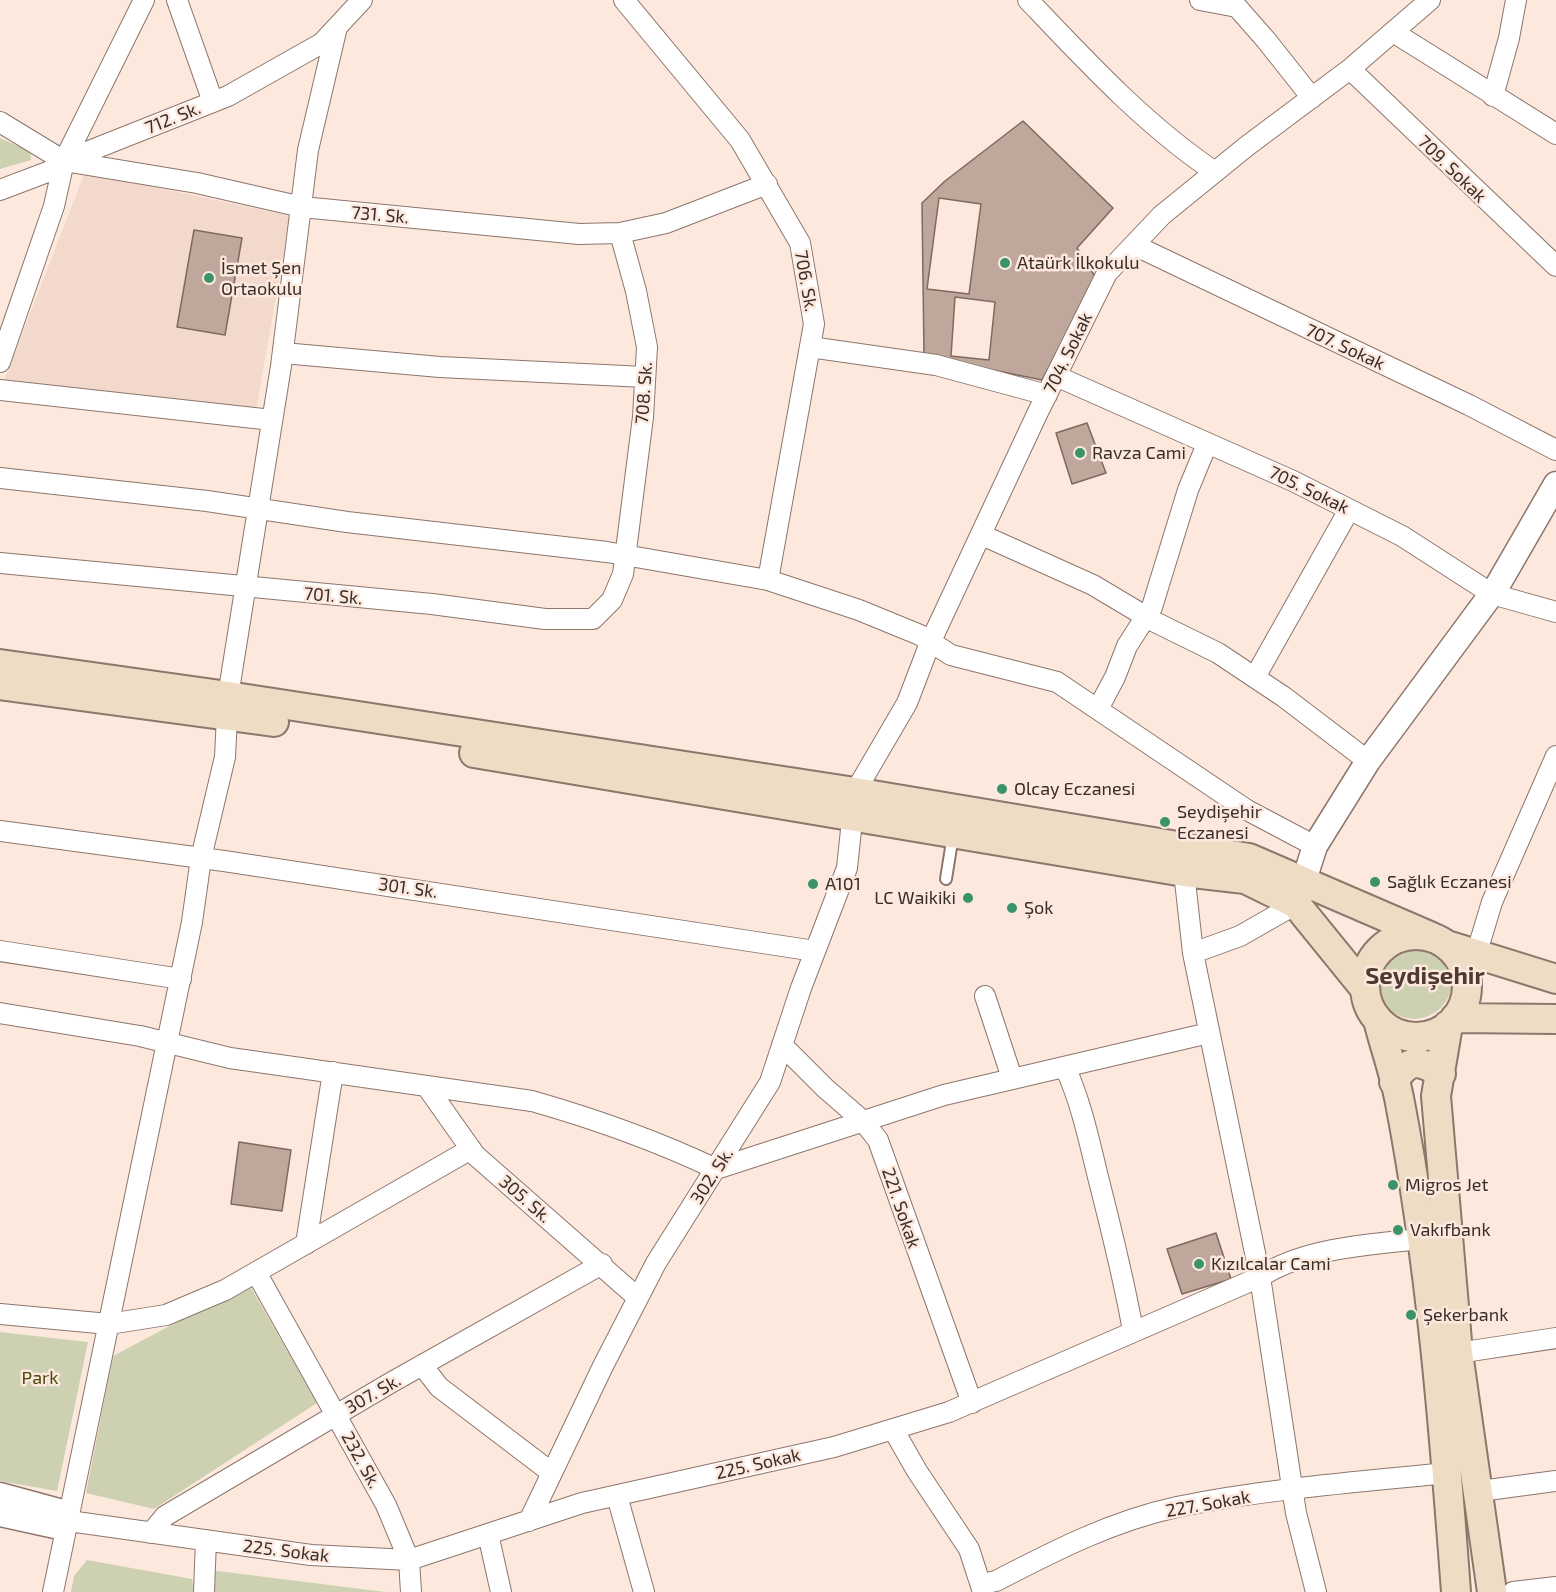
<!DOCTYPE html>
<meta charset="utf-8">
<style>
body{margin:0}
canvas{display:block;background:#fde8de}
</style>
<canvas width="1556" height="1592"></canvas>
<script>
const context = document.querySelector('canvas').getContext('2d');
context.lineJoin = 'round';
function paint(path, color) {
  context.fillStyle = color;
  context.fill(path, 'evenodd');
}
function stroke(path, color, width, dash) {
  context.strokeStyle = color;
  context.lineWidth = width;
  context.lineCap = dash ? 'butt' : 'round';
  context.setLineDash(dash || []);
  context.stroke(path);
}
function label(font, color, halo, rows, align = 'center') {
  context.font = font + ' "Exo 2",sans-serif';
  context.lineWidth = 5;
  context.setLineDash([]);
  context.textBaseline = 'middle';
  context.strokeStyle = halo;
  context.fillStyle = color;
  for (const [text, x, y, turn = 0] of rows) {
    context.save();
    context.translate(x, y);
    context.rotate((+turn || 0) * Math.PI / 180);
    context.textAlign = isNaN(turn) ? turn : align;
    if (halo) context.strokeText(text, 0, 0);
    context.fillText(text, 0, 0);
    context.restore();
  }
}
paint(new Path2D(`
 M85 172 290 216 256 411 3 383Z`), '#f3d9cc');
paint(new Path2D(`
 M0 138 30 151 31 160 0 169Z
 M1376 981a38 38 0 1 1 76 0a38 38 0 1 1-76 0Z
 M249 1284 317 1403 154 1509 86 1493 113 1356Z
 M0 1332 88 1342 57 1491 0 1481Z
 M87 1560 192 1579 194 1592H71L74 1576Z
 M210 1570 385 1592H211Z`), '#cdd1b2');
const building = new Path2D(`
 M1023 121 1113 208 1077 248 1096 278 1042 380 924 356 922 203 945 181Z
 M939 198 981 204 969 294 927 289Z
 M194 230 242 238 225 335 177 327Z
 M955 297 995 302 989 360 951 356Z
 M1087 423 1106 473 1072 484 1056 433Z
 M239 1142 291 1150 282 1211 231 1204Z
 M1216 1233 1231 1279 1182 1294 1167 1249Z`);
paint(building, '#c0a79c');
stroke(building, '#7f695e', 1.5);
const service = new Path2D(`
 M946 879 953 835`);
const minor = new Path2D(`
 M177 0 213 102
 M624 0 740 140 800 243 814 324 768 580
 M1028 0C1086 61 1145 125 1215 172
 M1200 0 1237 7 1266 40 1312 98
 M1393 32 1556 134
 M1350 69 1556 266
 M1493 96 1509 38 1516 0
 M0 122 64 161 197 183 302 207 579 234 620 233 666 223 767 184
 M0 190 50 171 64 161 228 96 322 43 362 0
 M1134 245 1469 405 1556 450
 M810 347 936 365 1047 395
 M283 353 440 367 645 377
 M0 362 54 206 64 161 144 0
 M1056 376 1293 481 1402 536 1492 594 1556 612
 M0 390 272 420
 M0 478 207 501 347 522 607 552 768 580 859 610 920 635 951 655 1057 682 1247 810 1315 846
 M982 535 1093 585 1155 622 1218 653 1284 697 1368 761
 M0 563 432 604 545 619H593L612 600 623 574 643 417 647 347 636 291 620 233
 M1255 677 1349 510
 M1098 709 1115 677 1127 646 1152 607 1188 490 1207 444
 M0 831 224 861 815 951
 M1184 872 1193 953 1260 1277 1296 1513 1316 1592
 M0 951 181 979
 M1193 953 1240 936 1296 904
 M1476 955 1492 902 1556 756
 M985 996 1010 1072
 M0 1013 140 1036 230 1058 532 1101C595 1119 657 1141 716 1169L944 1095 1209 1033
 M782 1045 825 1088 863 1121 878 1140 972 1403
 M1065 1067C1081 1102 1089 1140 1098 1177 1111 1228 1124 1279 1133 1331
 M427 1087 475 1155 638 1298
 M306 1244 333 1072
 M256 1272 386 1505 409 1560 411 1592
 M0 1314 109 1324 166 1315 225 1290 471 1149
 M1458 1353 1556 1338
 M422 1365 439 1387 552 1473
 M893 1429 917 1471 969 1549 983 1592
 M1480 1491 1556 1481
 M617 1496 644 1592
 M69 1521 311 1555 409 1560 582 1503 834 1447 949 1412 1260 1277C1304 1248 1371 1244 1422 1239
 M529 1521 603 1366 656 1263 770 1082 801 988 847 868 855 792 907 703 930 643 1038 412 1107 273 1162 215 1247 146 1350 69 1430 0
 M151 1533 165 1516 392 1382 602 1264
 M488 1534 501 1592
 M982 1584 996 1581C1054 1551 1112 1521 1177 1507 1265 1489 1357 1482 1447 1473
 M53 1592 192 922 201 858 225 757 228 696 281 366 308 150 337 27
 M204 1592 206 1540
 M1513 1592 1556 1587`);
const tertiary = new Path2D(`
 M1298 899 1315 846 1368 761 1496 588 1556 484
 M0 1495 59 1511 69 1521 55 1526 0 1514`);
const secondary = new Path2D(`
 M0 664 228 696 855 792 1249 858 1432 937
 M0 685 274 722
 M474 753 1184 872 1245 879 1296 904 1365 989
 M1365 986a51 51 0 1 1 102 0a51 51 0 1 1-102 0Z
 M1447 945 1556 979
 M1455 1018 1556 1019
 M1378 1020C1385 1048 1395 1075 1400 1103 1431 1264 1444 1429 1456 1592
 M1448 1025 1436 1096 1458 1353 1492 1592
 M1394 1082C1407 1058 1420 1059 1441 1074`);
stroke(service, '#8d766b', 14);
stroke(minor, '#8d766b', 22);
stroke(tertiary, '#8d766b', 27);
stroke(secondary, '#8d766b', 32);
stroke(service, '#fff', 10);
stroke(minor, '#fff', 20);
stroke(tertiary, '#fff', 24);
stroke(secondary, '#efdcc4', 28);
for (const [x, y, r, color] of [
 [1005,263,6,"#3a9369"],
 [209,278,6,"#3a9369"],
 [1080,453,6,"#3a9369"],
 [1002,789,6,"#3a9369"],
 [1165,822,6,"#3a9369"],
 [1375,882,6,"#3a9369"],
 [813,884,6,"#3a9369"],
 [968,898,6,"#3a9369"],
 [1012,908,6,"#3a9369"],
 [1393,1185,6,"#3a9369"],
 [1398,1230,6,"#3a9369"],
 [1199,1264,6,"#3a9369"],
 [1411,1315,6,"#3a9369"]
]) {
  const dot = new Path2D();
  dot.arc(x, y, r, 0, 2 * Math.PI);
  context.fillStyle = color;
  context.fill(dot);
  stroke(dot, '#fde8de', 2);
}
label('18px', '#372e29', '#fde8de', [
 ["712. Sk.",173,118,-22],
 ["709. Sokak",1452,169,44],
 ["731. Sk.",380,215,5],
 ["706. Sk.",806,281,80],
 ["707. Sokak",1345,347,25],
 ["704. Sokak",1068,353,-64],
 ["708. Sk.",644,393,-86],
 ["705. Sokak",1309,490,26],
 ["701. Sk.",333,596,5],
 ["301. Sk.",408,888,8],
 ["302. Sk.",712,1176,-57],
 ["305. Sk.",525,1199,41],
 ["221. Sokak",901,1208,71],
 ["307. Sk.",373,1394,-30],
 ["232. Sk.",361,1460,61],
 ["225. Sokak",758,1464,-13],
 ["227. Sokak",1208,1504,-10],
 ["225. Sokak",286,1551,7]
]);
label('18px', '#372e29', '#fde8de', [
 ["Ataürk İlkokulu",1017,263],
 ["İsmet Şen",221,268],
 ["Ortaokulu",221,289],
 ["Ravza Cami",1092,453],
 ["Olcay Eczanesi",1014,789],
 ["Seydişehir",1177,812],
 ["Eczanesi",1177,833],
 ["Sağlık Eczanesi",1387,882],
 ["A101",825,884],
 ["LC Waikiki",956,898,"right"],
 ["Şok",1024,908],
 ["Migros Jet",1405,1185],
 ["Vakıfbank",1410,1230],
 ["Kızılcalar Cami",1211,1264],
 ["Şekerbank",1423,1315]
], 'left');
label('18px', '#484c0c', '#fde8de', [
 ["Park",40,1378]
]);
label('bold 24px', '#4e3a30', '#fde8de', [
 ["Seydişehir",1425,976]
]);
</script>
